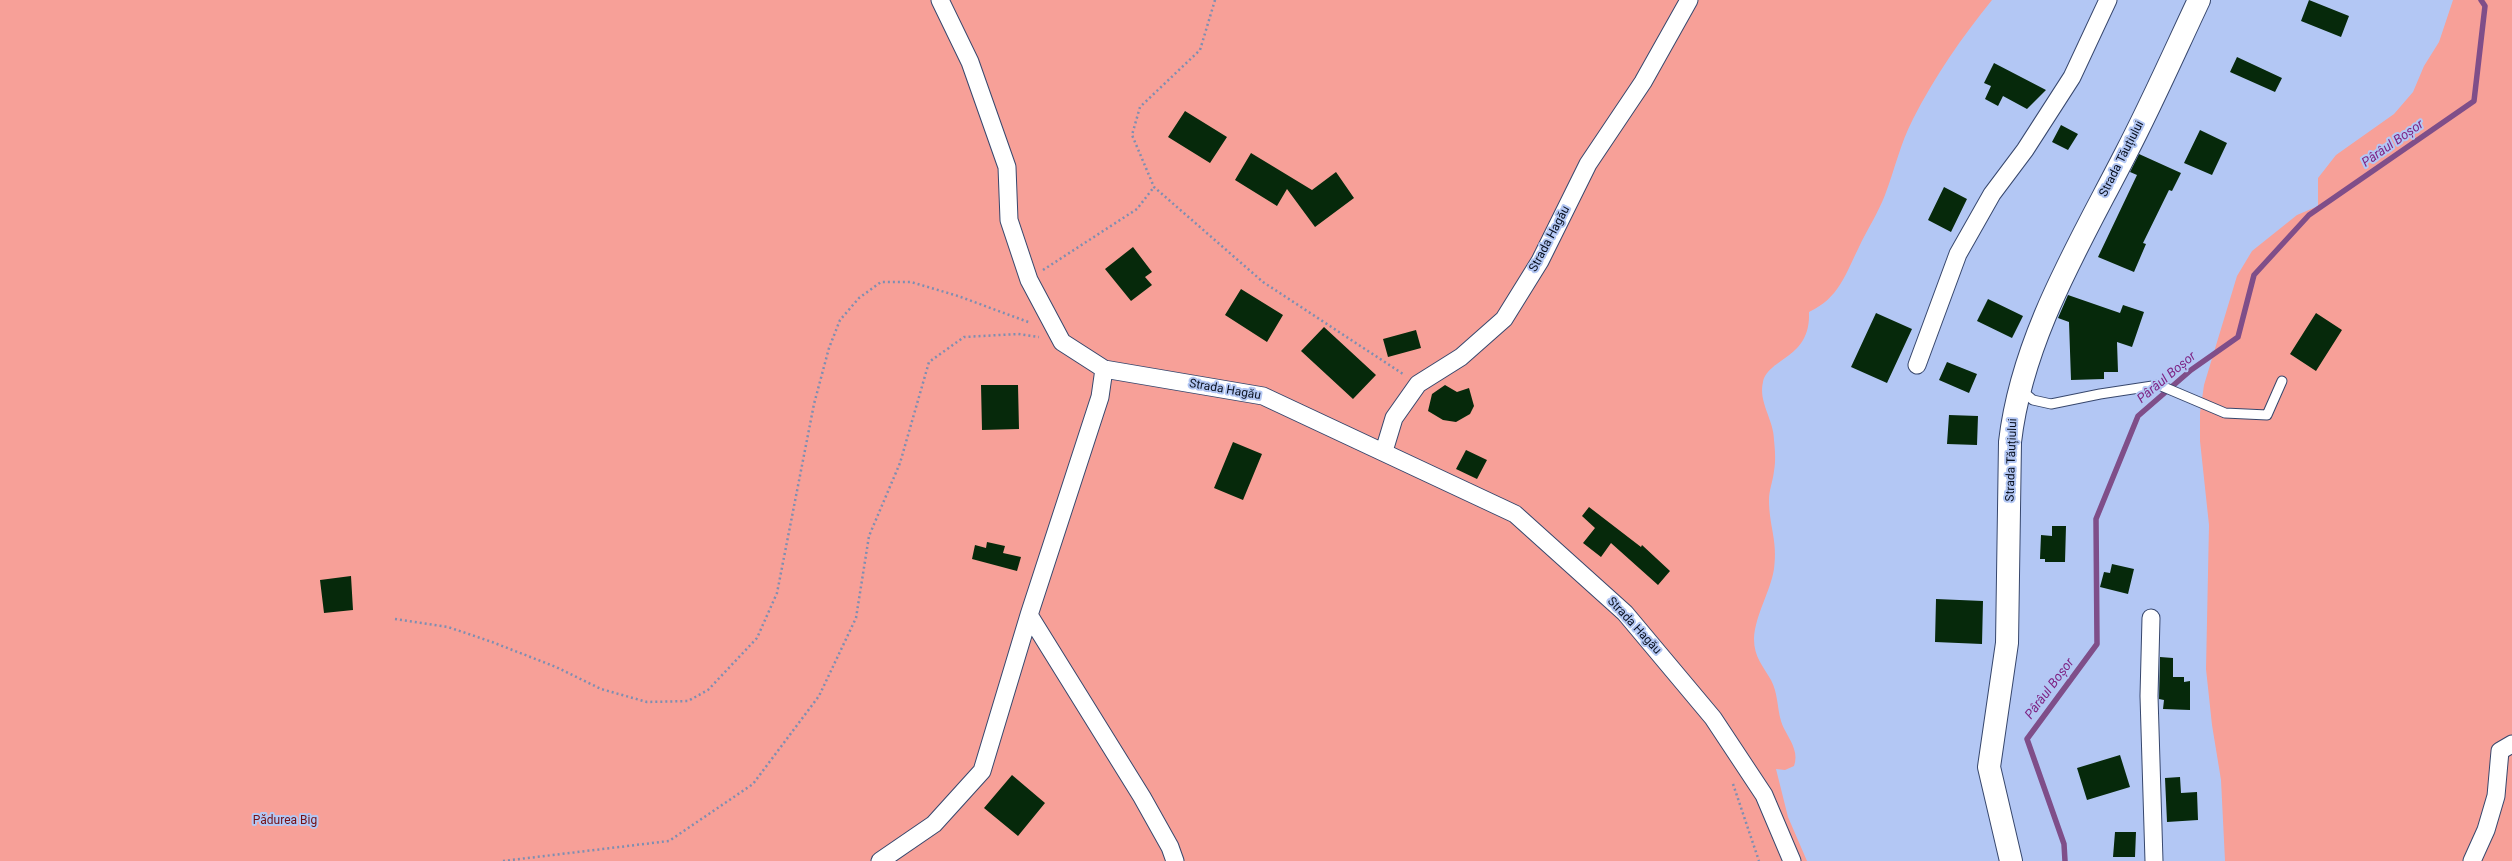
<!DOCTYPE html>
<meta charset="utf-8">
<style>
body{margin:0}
canvas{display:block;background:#b3c7f4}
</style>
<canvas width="2512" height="861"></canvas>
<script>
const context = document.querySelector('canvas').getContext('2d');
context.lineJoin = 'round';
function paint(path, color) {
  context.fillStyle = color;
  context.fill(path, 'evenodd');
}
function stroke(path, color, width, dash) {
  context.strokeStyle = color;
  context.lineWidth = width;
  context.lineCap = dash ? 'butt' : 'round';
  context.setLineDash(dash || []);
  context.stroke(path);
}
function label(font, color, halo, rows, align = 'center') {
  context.font = font + ' Roboto,sans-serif';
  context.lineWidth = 4;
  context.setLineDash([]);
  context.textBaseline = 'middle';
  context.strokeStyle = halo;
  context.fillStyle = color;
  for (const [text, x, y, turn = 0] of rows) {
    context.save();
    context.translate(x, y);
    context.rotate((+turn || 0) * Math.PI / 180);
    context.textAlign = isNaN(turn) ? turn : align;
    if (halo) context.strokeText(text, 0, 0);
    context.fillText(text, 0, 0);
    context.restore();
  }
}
paint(new Path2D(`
 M0 0H1992C1962 37 1935 76 1913 119 1900 144 1895 169 1885 195 1878 213 1867 230 1859 247 1845 275 1839 298 1809 312 1811 359 1769 357 1763 382 1758 402 1774 420 1774 440 1775 450 1776 461 1774 471 1773 481 1769 490 1769 500 1769 526 1778 541 1774 569 1770 593 1755 615 1754 639 1754 657 1763 666 1771 680 1778 693 1777 707 1781 721 1784 731 1791 739 1794 749 1796 755 1796 760 1794 766L1785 770 1776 769 1788 817 1807 861H0Z
 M2453 0H2512V861H2225L2221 780 2212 725 2206 669 2209 525 2200 441V413L2204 385 2237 276 2252 251 2297 215 2318 206V178L2336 155 2394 114 2413 92 2424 66 2439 42Z`), '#f7a098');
stroke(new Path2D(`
 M2065 861 2064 844 2027 739 2097 644 2096 519 2138 416 2191 370 2238 337 2254 275 2309 215 2474 101 2485 6 2481 0`), '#7f4e89', 5.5);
paint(new Path2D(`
 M2309 0 2349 16 2341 37 2301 21Z
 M2237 57 2282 78 2275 92 2230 72Z
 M1994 63 2046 90 2027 109 2003 96 1998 106 1985 99 1991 86 1984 83Z
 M1185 111 1227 137 1210 163 1168 137Z
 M2061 125 2078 134 2068 150 2052 142Z
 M2200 130 2227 143 2212 175 2184 163Z
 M1251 153 1312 190 1336 172 1354 198 1315 227 1287 189 1277 206 1235 180Z
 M2139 154 2181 173 2172 191 2169 190 2143 243 2146 244 2134 272 2098 257 2137 175 2130 172Z
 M1944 187 1967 199 1951 232 1928 220Z
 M1133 247 1152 272 1145 277 1152 285 1131 301 1105 269Z
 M1241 289 1283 315 1267 342 1225 315Z
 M2068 295 2120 313 2123 305 2144 312 2132 347 2117 342 2118 372H2104V379L2071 380 2069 322 2058 318Z
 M1988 299 2023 316 2012 338 1977 321Z
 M1876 313 1912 329 1887 383 1851 367Z
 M2316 313 2342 330 2316 371 2290 354Z
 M1324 327 1376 375 1353 399 1301 351Z
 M1416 330 1421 348 1388 357 1383 339Z
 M1947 362 1977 374 1969 393 1939 380Z
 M981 385H1018L1019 429 982 430Z
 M1445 385 1457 392 1469 388 1474 406 1470 414 1456 422 1443 420 1428 411 1432 394Z
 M1949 415 1978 416 1977 445 1947 444Z
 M1233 442 1262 454 1243 500 1214 488Z
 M1466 450 1487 460 1477 479 1456 469Z
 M1589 507 1641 547 1642 545 1670 571 1658 585 1611 543 1601 557 1583 543 1595 528 1582 516Z
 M2052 526H2066L2065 562H2045V559H2040L2041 535 2052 536Z
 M987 542 1005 546 1003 553 1021 557 1017 571 972 559 975 545 986 548Z
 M2112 564 2134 569 2128 594 2100 587 2104 572 2110 573Z
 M351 576 353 610 324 613 320 580Z
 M1936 599 1983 601 1982 644 1935 642Z
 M2160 657 2173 658V677H2184V682L2190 681V710L2163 709 2164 700 2159 699Z
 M2120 755 2130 787 2087 800 2077 768Z
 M1012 775 1045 803 1018 836 984 808Z
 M2180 777 2181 793 2197 792 2198 820 2167 822 2165 778Z
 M2115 832H2136L2135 857H2113Z`), '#06290b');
const service = new Path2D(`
 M2021 390 2033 400 2051 404 2100 394 2159 385 2225 413 2267 415 2282 381`);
const minor = new Path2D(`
 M940 0 970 62 1007 167 1009 220 1029 280 1062 342 1104 369 1263 396 1515 514 1625 613 1713 718 1764 795 1792 861
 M1917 365 1958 254 1992 194 2025 150 2072 77 2108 0
 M1384 451 1394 418 1418 384 1461 357 1504 319 1540 261 1588 164 1643 82 1689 0
 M1029 615 1142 797 1170 847 1175 861
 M2151 618 2149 696 2154 861
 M880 861 934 824 982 771 1029 615 1100 397 1104 369
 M2472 861 2486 830 2496 796 2500 751 2512 744`);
const tertiary = new Path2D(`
 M2011 861 1989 767 2007 643 2010 442C2022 338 2079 245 2126 153 2152 103 2175 51 2199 0`);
stroke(service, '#37476d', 11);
stroke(minor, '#37476d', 19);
stroke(tertiary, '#37476d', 24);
stroke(new Path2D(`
 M1215 0 1200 50 1140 107 1132 135 1154 187 1263 282 1403 374
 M1043 270 1137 209 1154 187
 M395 619 448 627 492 642 556 667 601 689 647 702 688 701 708 690 757 638 777 593 814 404 829 348 840 320 859 298 881 282H911L958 296 1031 323
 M1733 784 1759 861
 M503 861 669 841 753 784 819 696 856 618 869 536 900 463 929 362 964 337 1018 334 1039 337`), '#7e8eb1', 2.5, [2, 3]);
stroke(service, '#fff', 9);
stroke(minor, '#fff', 17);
stroke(tertiary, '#fff', 22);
label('12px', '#09101f', '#b3c7f4', [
 ["Strada Tăuțiului",2122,159,-63],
 ["Strada Hagău",1550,239,-62],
 ["Strada Hagău",1225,390,10],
 ["Strada Tăuțiului",2012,460,-88],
 ["Strada Hagău",1634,626,47]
]);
label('12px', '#751014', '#b3c7f4', [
 ["Pădurea Big",285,821]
]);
label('italic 13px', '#7e2484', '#b3c7f4', [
 ["Pârâul Boșor",2393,144,-35],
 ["Pârâul Boșor",2167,378,-40],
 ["Pârâul Boșor",2050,689,-53]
]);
</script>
